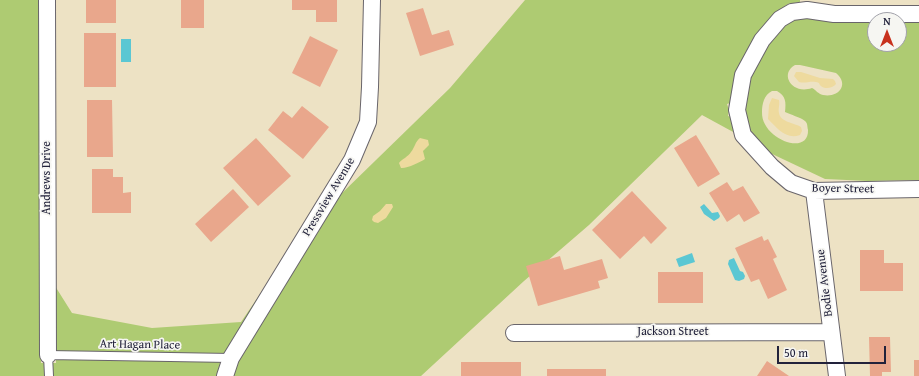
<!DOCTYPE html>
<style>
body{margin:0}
#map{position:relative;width:919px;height:376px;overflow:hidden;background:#ede2c4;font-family:"Gentium Book Plus",serif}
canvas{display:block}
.north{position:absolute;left:867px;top:12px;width:40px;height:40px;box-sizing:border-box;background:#f6f6f2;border:1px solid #a1a1a9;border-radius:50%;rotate:0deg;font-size:11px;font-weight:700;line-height:16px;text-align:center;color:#22223b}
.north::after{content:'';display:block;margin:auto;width:14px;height:18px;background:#c8321e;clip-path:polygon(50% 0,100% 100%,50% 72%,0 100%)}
.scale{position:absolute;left:777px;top:346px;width:109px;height:18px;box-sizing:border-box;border:2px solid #22223b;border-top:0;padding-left:5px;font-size:12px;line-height:14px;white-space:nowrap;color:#22223b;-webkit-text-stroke:3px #f6f6f2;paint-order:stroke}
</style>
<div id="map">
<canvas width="919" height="376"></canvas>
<div class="north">N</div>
<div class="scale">50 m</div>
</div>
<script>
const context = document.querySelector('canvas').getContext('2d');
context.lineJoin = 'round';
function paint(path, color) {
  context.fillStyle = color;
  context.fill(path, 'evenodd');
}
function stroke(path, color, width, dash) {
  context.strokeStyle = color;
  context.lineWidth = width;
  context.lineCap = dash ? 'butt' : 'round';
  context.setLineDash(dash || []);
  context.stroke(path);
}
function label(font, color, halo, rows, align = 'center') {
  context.font = font + ' "Gentium Book Plus",serif';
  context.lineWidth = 3.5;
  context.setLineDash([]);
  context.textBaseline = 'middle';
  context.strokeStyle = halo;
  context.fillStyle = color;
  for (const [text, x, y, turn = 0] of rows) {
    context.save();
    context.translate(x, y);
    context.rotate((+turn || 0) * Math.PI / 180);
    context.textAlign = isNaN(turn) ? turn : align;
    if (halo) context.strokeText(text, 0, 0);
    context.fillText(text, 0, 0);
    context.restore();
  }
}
paint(new Path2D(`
 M0 0H39L41 363H56L55 286 72 313 152 328 241 322 267 284 225 353 217 376H0Z
 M525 0H800V2L788 4 775 13 730 103 727 104 729 110 728 116 731 117 735 133 702 115 589 225 524 281 421 376H233L238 362 339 196 450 88Z
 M807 18 834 22H875V44H899V23H919V180L868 181 825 179 770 153 750 130 744 109 750 78 768 45 785 26 794 20ZM795 65H800L836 73C850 85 838 98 823 95 818 94 816 90 812 88 792 95 779 74 795 65ZM772 91H777C786 96 786 102 785 112 791 115 800 117 805 121 808 124 807 126 808 130 809 157 761 139 762 112 762 104 764 95 772 91Z`), '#aecb72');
paint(new Path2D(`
 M796 72H801L820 78 833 79 835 81 836 84C832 89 821 90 819 83 811 80 806 84 799 82L794 76Z
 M772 98 779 100C780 105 778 108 779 113 780 122 795 123 801 127L802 131 800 135C786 140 777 128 768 119L769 105Z
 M420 138 428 140 429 145 423 151 425 159C421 162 406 169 401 168L399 163C402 159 408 157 411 152 415 147 415 142 420 138Z
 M386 204H392L393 207 386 218 378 223 374 222 372 220 373 216 380 211Z`), '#eeda9e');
paint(new Path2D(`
 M121 39H131V62H121Z
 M704 204 712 213 718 212 720 216 719 218 714 221 704 214 700 207Z
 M692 253 695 262 679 267 676 259Z
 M734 258 740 271 743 272 745 276 744 279 739 281 735 280 728 264 729 260Z`), '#5bc7d3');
paint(new Path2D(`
 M86 0H116V23H86Z
 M181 0H204V28H181Z
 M292 0H337V22H316V10H292Z
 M423 8 432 35 449 30 454 45 420 56 406 13Z
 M84 33H116V87H84Z
 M310 36 338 50 320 87 292 73Z
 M87 100H112L113 157H87Z
 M302 106 329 127 303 159 268 130 283 111 292 118Z
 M696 135 720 174 698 187 674 148Z
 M256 138 291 176 258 206 223 168Z
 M92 169H113V177H123V193L131 192V213H92Z
 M727 182 733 191 743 186 760 213 744 222 739 214 727 222 709 193Z
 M233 189 249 207 211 242 195 224Z
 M632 191 667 228 651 244 644 236 620 259 592 230Z
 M762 236 764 241 768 239 777 257 773 259 787 290 768 299 759 279 751 282 735 248Z
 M860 250H884V263H903V291H860Z
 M560 256 564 270 602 259 608 278 598 281 600 288 538 306 526 266Z
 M658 272H703V303H658Z
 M869 337H890L891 372H882V376H870Z
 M914 360H919V376H914Z
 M767 361 789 376H757Z
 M461 362H521V376H461Z
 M547 369H606V376H547Z`), '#e9a78c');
const service = new Path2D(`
 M49 376 48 355 231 358`);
const minor = new Path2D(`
 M47 0 48 355
 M919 14H834L807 10 792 12 780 19 762 40 743 75 737 110 743 135 772 167 791 183 814 191 919 189
 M814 191 837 376
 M514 333 831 332
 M225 376 231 358 352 160 368 122 370 87 372 0`);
stroke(service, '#69656b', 10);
stroke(minor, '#69656b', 18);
stroke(service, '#fff', 8);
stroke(minor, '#fff', 16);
label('12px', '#22223b', '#f6f6f2', [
 ["Andrews Drive",47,178,-90],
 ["Boyer Street",843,189,1],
 ["Pressview Avenue",329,197,-59],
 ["Bodie Avenue",825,283,-97],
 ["Jackson Street",673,332],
 ["Art Hagan Place",140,345,1]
]);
</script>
